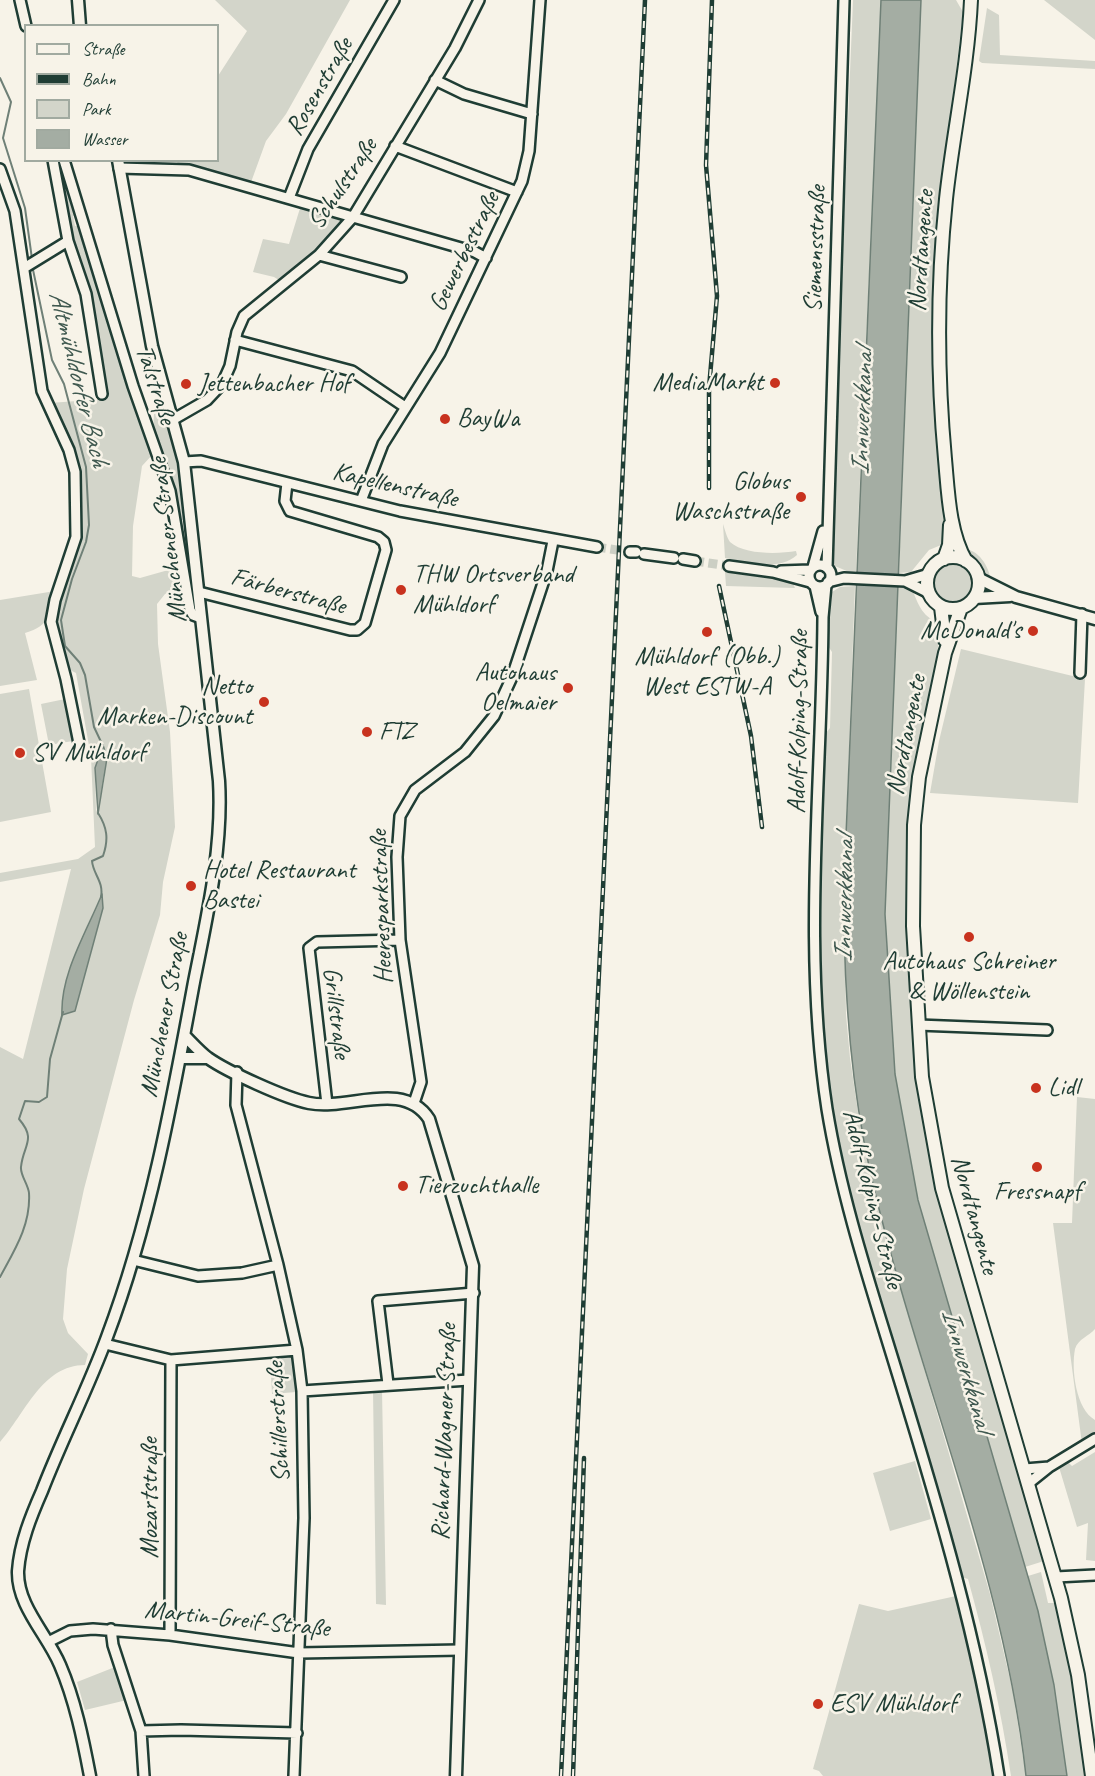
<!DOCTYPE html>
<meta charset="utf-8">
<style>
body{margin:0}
#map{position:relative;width:1095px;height:1776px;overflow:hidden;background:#f7f3e8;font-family:Caveat,sans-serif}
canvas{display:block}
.legend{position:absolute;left:24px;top:24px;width:195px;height:138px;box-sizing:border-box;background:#f7f3e8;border:2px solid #a1aaa0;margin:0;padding:8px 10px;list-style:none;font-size:18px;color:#1f3d34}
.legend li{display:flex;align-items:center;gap:12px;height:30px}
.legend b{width:30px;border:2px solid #a1aaa0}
</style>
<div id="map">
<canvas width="1095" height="1776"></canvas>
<ul class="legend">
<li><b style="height:8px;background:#f7f3e8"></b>Straße</li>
<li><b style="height:8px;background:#1f3d34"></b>Bahn</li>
<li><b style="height:16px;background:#d3d5ca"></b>Park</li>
<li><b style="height:16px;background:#a4ada3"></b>Wasser</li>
</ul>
</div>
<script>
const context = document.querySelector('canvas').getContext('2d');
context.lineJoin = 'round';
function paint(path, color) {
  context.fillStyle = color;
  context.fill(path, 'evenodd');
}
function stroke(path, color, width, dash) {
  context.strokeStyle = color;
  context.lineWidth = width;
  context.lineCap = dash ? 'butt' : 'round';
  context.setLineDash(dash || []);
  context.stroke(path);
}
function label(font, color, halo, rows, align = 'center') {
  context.font = font + ' Caveat,sans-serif';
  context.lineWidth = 5;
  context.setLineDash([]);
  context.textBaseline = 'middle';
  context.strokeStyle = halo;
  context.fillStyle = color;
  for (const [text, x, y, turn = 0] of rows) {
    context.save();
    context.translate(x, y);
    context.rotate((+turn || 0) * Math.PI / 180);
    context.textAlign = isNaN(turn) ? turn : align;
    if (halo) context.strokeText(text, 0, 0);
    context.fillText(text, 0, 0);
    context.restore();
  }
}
paint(new Path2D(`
 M215 0H350L286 114 266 141 250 185 178 166 177 161 218 160V76L247 31Z
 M853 0H881L856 571 849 572 835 566 830 555Z
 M921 0H956L963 12 943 183 946 543 929 550 911 572 899 573Z
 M1044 0H1095V40Z
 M987 8 999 15 1000 55 1095 61V69L982 63 979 61Z
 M60 160 76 215 73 216 75 226H78L153 454 142 466 141 473 133 526 132 576 140 578 179 567 182 586 165 594 157 604 158 644 170 732 175 827 163 882 160 915 134 1000 84 1189 67 1269 63 1319 68 1333 88 1354 85 1365C42 1365 25 1414 0 1442V1047L23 1059 71 869 0 882V873L78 859 95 847 91 757 76 673 66 668 53 620 75 551 79 489 49 403 106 399 92 303 71 242 56 161ZM103 746C110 757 102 800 96 812L95 768ZM101 896 103 908 75 1011 62 1003 80 941Z
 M301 205 344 219V222L317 252 282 282 274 277 253 272 263 239 289 244Z
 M154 412 169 420 179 471 183 520H180L153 436Z
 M723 524C725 530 727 538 730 542 744 555 779 554 796 551L797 555C778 572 747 562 725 558Z
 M961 548C979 549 989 566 991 582L982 576Z
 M933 583a20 20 0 1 1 40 0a20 20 0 1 1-40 0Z
 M725 572 792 581 795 588 726 586Z
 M855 586 844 883 846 1015 850 1058 858 1112 904 1300 990 1594 1013 1692 1026 1776H1011C1001 1709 986 1644 968 1579L961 1577C908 1398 843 1219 823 1032 812 934 822 832 826 733L830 728 832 652 828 646 832 592 840 587Z
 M898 587 912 589C918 604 923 619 941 623L907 890 908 959 919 1087 937 1188 1044 1561 1025 1567 918 1200 895 1074 885 914Z
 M55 591C49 615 51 625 25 633L37 680 0 686V600Z
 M961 649 1085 679 1078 803 930 793 939 741Z
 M29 689 51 812 0 822V694Z
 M65 699 73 741 49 745 41 704Z
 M1077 1097 1095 1099V1329C1089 1336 1078 1339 1075 1349 1071 1370 1076 1409 1095 1420V1435L1082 1444 1053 1223H1072Z
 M270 1356 292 1357 296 1392 272 1394Z
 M373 1390H382L386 1605 376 1604Z
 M1095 1452V1561L1086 1560 1088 1523 1077 1527 1059 1467 1067 1461 1072 1466Z
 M915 1461 931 1519 890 1531 873 1473Z
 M1041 1572 1048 1603H1056L1077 1706 1087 1776H1067L1054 1685 1028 1576Z
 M956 1596 976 1681 993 1776H823L819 1771 813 1769 859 1604 888 1611Z
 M115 1667 127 1700 85 1710 77 1682Z`), '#d3d5ca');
const water = new Path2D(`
 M881 0H921L885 914 895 1074 918 1200 1038 1611 1054 1685 1067 1776H1026C1003 1569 916 1374 870 1171 849 1076 843 981 844 883Z
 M103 745 107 758 98 814 95 768Z
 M102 894 103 908 75 1011 62 1015C60 974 87 931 102 894Z`);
paint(water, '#a4ada3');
stroke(water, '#6f8077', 1.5);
stroke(new Path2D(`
 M0 78 11 102 3 138 25 208 32 259
 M32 265 52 360 64 384 86 467 89 525 86 542 72 579 61 620 65 646 80 663 85 675 94 727 103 746
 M98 813C107 827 109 839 103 856L92 861C93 874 104 882 101 897
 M0 1277C14 1251 31 1225 29 1193 28 1184 20 1175 21 1167 23 1145 37 1140 19 1119L25 1101 39 1102 47 1097 50 1059 63 1012`), '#6f8077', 2);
stroke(new Path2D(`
 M597 547 630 552
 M695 561 729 566`), '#cccfc4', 9, [9, 4.5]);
const minor = new Path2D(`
 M20 0 26 26
 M435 80 464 94 532 114
 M395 146 517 192
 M53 160 68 241 86 294 102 394
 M64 160 133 386 170 491 190 610 193 615 201 618
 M119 168 189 170 475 252 486 258
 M0 169 15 211 42 391 69 450 75 472 76 537 55 600 51 622 66 679 79 743
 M289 198 308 149 394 0
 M319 255 401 277
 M24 268 68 241
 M235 340 352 371 405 407
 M174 419 207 400 222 384 230 366 237 332 244 316 319 255 353 217 455 48 479 0
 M184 462 201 461 400 511 597 547
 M361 501 383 444 440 353 522 181 529 151 540 0
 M630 552H636
 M644 554 674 558
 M683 559 695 561
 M809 576a11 11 0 1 1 22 0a11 11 0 1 1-22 0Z
 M729 566 773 572 810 582
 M813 567 823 531
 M827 568 844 0
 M781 571 810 570
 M905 581 929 574
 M828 582 844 578 905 581 929 593
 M826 585 823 617C822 781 802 947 827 1109 842 1201 872 1290 899 1379 939 1509 978 1641 999 1776
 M815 586 821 612
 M199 592 350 630H357L365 623 386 550 384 542 378 537 290 511 285 501 287 483
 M1080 673 1082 614
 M918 1025 1047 1030
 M237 1072 236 1105 278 1265 297 1350 302 1391 304 1518 294 1776
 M414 1103 421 1082 400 940 397 857 400 816 415 790 465 752 494 716 512 677 547 571 553 541
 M327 1104 309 948 317 942 400 940
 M133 1260 198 1276 242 1273 278 1265
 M105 1344 171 1360 297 1350
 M388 1384 378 1301 474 1293
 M302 1391 469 1380
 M1025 1469 1049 1467
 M1029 1483 1049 1467 1095 1439
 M1056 1577 1095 1575
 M111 1629 113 1645 141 1731 144 1776
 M170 1635 171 1360
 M48 1642 70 1631 93 1629 170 1635 299 1653 460 1650
 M141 1731 181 1730 297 1733`);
const tertiary = new Path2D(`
 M78 0 80 26
 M978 578 1016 597 1095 619
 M974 598 1010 596
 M185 1036C192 1043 200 1052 208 1058 228 1072 285 1098 309 1103 348 1111 403 1079 429 1119L473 1266 456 1776
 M181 1058H208
 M90 1776C83 1739 75 1700 60 1665 47 1634 17 1606 18 1571 20 1543 31 1516 42 1491 62 1439 88 1389 107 1337 150 1223 172 1102 194 982 207 916 223 848 219 781L184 462 152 346 118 160`);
const secondary = new Path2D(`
 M927 583a26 26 0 1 1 52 0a26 26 0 1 1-52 0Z
 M944 559 949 545 950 525
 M966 561C949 532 948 491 945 459 937 372 937 285 946 199 953 133 968 67 971 0
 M941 607 945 640
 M961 608 945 653 919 777 914 825 913 926 922 1077 942 1188 1061 1598 1078 1675 1092 1776`);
stroke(minor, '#1f3d34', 14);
stroke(tertiary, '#1f3d34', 15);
stroke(secondary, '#1f3d34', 16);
stroke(minor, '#f7f3e8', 9);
stroke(tertiary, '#f7f3e8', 10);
stroke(secondary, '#f7f3e8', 12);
const rail = new Path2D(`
 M709 488V388L717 296 706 165 712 0
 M719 586 751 736 762 827
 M561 1776 645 0
 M573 1776 584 1458`);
stroke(rail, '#1f3d34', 4.5);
stroke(rail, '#f7f3e8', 2, [7]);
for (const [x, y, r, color] of [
 [775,383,6,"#c8321e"],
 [186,384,6,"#c8321e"],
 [445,419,6,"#c8321e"],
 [801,497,6,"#c8321e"],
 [401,590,6,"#c8321e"],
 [1033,631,6,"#c8321e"],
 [707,632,6,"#c8321e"],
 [568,688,6,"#c8321e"],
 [264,702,6,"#c8321e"],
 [367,732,6,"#c8321e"],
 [20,753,6,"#c8321e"],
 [191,886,6,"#c8321e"],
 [969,937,6,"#c8321e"],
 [1036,1088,6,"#c8321e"],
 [1037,1167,6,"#c8321e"],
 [403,1186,6,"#c8321e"],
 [818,1704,6,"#c8321e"]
]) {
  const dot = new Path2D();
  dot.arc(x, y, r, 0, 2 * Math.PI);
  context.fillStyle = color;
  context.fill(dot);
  stroke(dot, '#f7f3e8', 2);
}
label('26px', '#1f3d34', '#f7f3e8', [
 ["Rosenstraße",320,87,-60],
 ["Schulstraße",343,184,-56],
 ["Siemensstraße",816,249,-88],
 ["Nordtangente",922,251,-86],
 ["Gewerbestraße",465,252,-64],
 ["Talstraße",155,385,72],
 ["Kapellenstraße",395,486,13],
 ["Münchener Straße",169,540,-97],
 ["Färberstraße",288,592,15],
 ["Adolf-Kolping-Straße",799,722,-89],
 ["Nordtangente",907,735,-79],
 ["Heeresparkstraße",382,907,-92],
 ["Grillstraße",336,1013,83],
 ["Münchener Straße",165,1015,-79],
 ["Adolf-Kolping-Straße",872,1199,76],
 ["Nordtangente",974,1215,75],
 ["Schillerstraße",279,1422,-93],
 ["Richard-Wagner-Straße",445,1432,-88],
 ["Mozartstraße",150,1498,-90],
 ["Martin-Greif-Straße",237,1620,6]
]);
label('26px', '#1f3d34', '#f7f3e8', [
 ["MediaMarkt",763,383,"right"],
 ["Jettenbacher Hof",198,384],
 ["BayWa",457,419],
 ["Globus",789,482,"right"],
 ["Waschstraße",789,512,"right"],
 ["THW Ortsverband",413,575],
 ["Mühldorf",413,605],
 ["McDonald's",1021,631,"right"],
 ["Mühldorf (Obb.)",707,657,"center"],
 ["West ESTW-A",707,687,"center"],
 ["Autohaus",556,673,"right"],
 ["Oelmaier",556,703,"right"],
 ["Netto",252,687,"right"],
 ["Marken-Discount",252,717,"right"],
 ["FTZ",379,732],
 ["SV Mühldorf",32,753],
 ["Hotel Restaurant",203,871],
 ["Bastei",203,901],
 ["Autohaus Schreiner",969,962,"center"],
 ["& Wöllenstein",969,992,"center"],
 ["Lidl",1048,1088],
 ["Tierzuchthalle",415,1186],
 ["Fressnapf",1037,1192,"center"],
 ["ESV Mühldorf",830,1704]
], 'left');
label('italic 27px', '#405950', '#f7f3e8', [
 ["Altmühldorfer Bach",78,379,76],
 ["Innwerkkanal",863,412,-88],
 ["Innwerkkanal",845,899,-89],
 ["Innwerkkanal",966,1370,74]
]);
</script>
